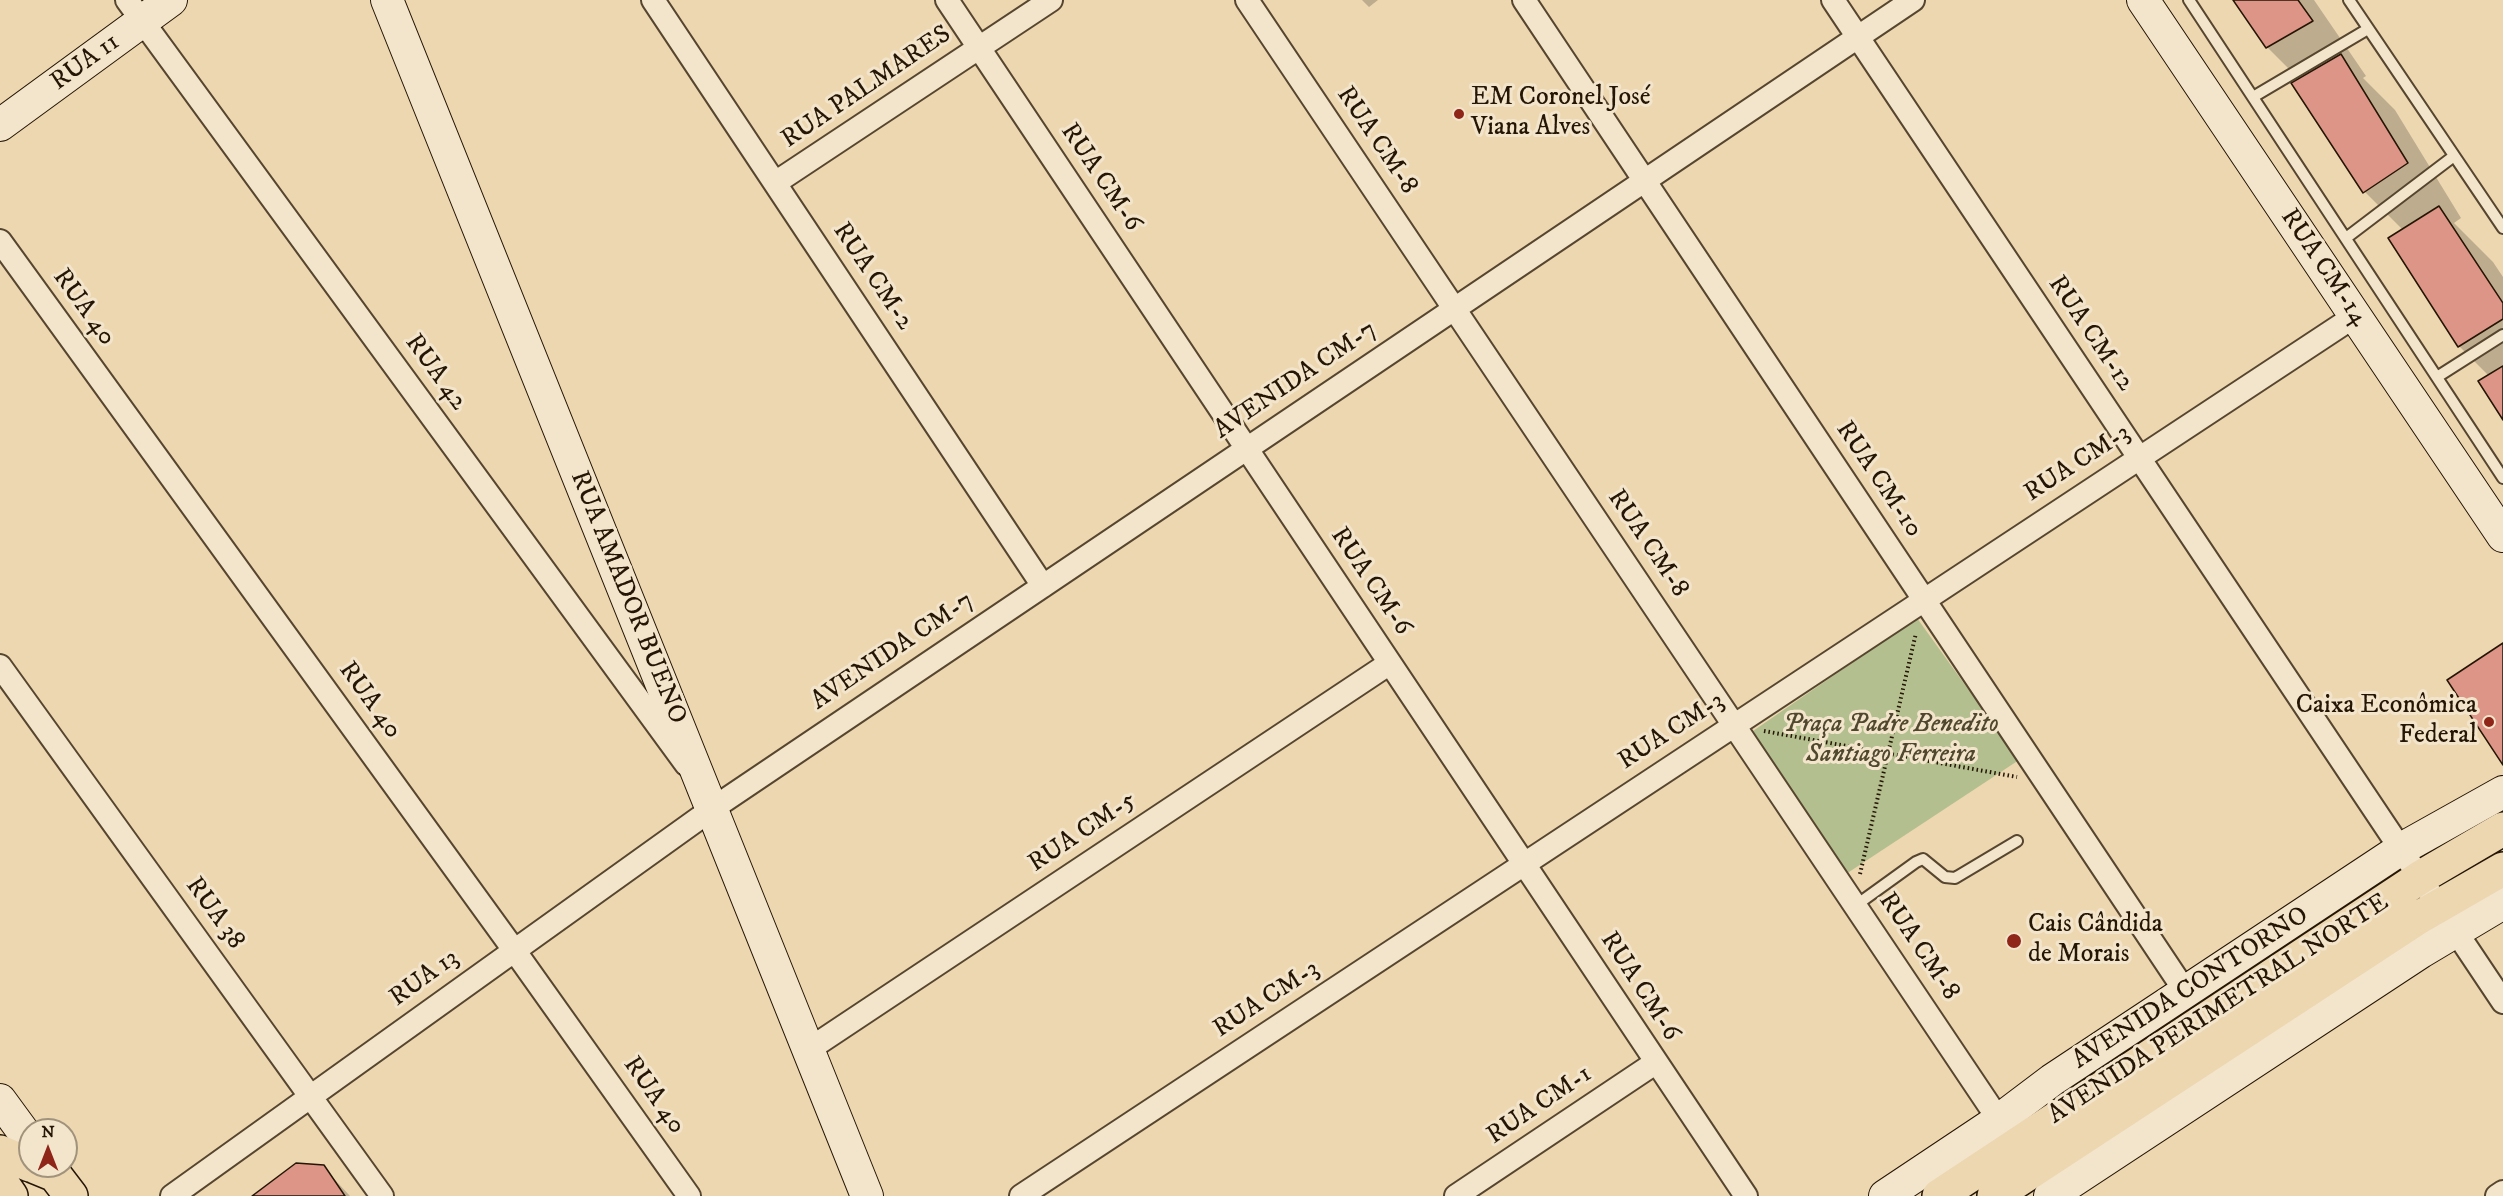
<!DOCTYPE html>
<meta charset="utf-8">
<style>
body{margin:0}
#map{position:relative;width:2503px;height:1196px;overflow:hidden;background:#edd7b1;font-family:"IM FELL DW Pica",serif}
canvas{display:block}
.north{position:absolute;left:18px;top:1118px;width:60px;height:60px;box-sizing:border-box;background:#f3e5cc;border:2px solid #a1927c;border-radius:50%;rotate:0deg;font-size:16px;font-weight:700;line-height:24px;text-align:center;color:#251504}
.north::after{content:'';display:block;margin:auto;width:21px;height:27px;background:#8f2418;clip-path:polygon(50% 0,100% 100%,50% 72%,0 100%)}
</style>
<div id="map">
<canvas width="2503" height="1196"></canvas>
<div class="north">N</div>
</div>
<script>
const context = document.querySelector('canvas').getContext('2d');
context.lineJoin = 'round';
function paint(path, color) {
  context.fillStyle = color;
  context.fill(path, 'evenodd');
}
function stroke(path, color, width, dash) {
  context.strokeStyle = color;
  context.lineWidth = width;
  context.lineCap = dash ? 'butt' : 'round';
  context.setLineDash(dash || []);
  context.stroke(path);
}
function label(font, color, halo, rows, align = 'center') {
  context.font = font + ' "IM FELL DW Pica",serif';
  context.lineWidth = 6;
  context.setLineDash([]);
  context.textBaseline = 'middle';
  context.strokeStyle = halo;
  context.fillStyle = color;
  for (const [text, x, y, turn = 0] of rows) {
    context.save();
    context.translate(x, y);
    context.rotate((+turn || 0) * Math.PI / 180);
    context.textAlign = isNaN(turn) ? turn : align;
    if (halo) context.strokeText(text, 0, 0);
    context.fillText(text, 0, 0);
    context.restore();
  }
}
paint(new Path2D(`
 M1917 618 2019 760 1846 874 1753 731Z`), '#b4bf8f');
paint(new Path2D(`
 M1362 0H1378L1369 7Z
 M2235 0H2314L2366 76 2363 78 2395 110 2461 218 2454 223 2493 262 2503 277V417L2489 376 2459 346 2403 230 2365 192 2293 84 2300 80 2267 47Z
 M323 1167 350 1196H254Z`), '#0003');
const building = new Path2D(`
 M2233 0H2298L2313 21 2266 48Z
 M2341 54 2408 163 2363 193 2291 83Z
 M2439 206 2503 303V319L2458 347 2388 238Z
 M2503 366V420L2478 381Z
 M2503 643V765L2447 680Z
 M296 1163 324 1165 345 1196H252Z`);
paint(building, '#dc9587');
stroke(building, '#251504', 1.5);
const lane = new Path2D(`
 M2189 0 2503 478
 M2349 0 2503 228
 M2253 97 2368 29
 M2346 238 2454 156
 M2437 377 2503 335
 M1855 906 1916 862 1923 859 1945 877 1955 878 2017 841`);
const street = new Path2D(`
 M127 0 686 764
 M653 0 1043 586
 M947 0 1746 1196
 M1247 0 1999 1120
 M1524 0 2185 991
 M1833 0 2503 1002
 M775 183 1051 0
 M0 241 514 950 689 1196
 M0 666 382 1196
 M808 1050 1390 663
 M172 1196 712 809 1913 0
 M1021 1196 2355 316
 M1456 1196 1655 1063
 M2497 1196 2503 1192`);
const secondary = new Path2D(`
 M387 0 867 1196
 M2143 0 2503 536
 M0 125 171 0
 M0 1100 30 1141
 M1885 1196 1999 1120 2052 1080 2401 849 2503 792
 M2050 1196 2421 952 2503 903`);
const highway = new Path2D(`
 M0 1152 30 1165
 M33 1166 55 1175 71 1196
 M0 1180 11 1196
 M1939 1196 2421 877 2503 829
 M1994 1196 2418 918 2503 869`);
stroke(lane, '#57462f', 14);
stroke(street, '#57462f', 26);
stroke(secondary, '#251504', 34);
stroke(highway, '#251504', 36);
stroke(new Path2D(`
 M1764 731 2017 777
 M1860 874 1916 633`), '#251504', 4, [1.5, 3]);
stroke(lane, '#f3e5cc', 10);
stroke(street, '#f3e5cc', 22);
stroke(secondary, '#f3e5cc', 32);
stroke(highway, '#edd7b1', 33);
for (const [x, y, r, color] of [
 [1459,114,6,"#8f2418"],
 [2489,722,6,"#8f2418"],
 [2014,941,8,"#8f2418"]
]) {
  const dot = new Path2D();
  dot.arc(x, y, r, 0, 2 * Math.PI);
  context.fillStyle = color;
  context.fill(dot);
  stroke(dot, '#f3e5cc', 2);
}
label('26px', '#251504', '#f3e5cc', [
 ["RUA 11",86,63,-36],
 ["RUA PALMARES",867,88,-34],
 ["RUA CM-8",1376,141,56],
 ["RUA CM-6",1100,178,56],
 ["RUA CM-14",2323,268,56],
 ["RUA CM-2",872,277,56],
 ["RUA 40",83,308,54],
 ["RUA CM-12",2090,334,56],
 ["RUA 42",435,373,54],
 ["AVENIDA CM-7",1296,381,-34],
 ["RUA CM-3",2078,464,-33],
 ["RUA CM-10",1878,480,56],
 ["RUA CM-8",1647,544,56],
 ["RUA CM-6",1370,582,56],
 ["RUA AMADOR BUENO",627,598,68],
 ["AVENIDA CM-7",893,652,-34],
 ["RUA 40",369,701,54],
 ["RUA CM-3",1672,732,-33],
 ["RUA CM-5",1083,833,-34],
 ["RUA 38",214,914,54],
 ["RUA CM-8",1918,947,56],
 ["RUA 13",425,979,-36],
 ["RUA CM-6",1639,987,57],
 ["AVENIDA CONTORNO",2191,989,-33],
 ["RUA CM-3",1267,1000,-33],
 ["AVENIDA PERIMETRAL NORTE",2219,1010,-33],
 ["RUA 40",653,1096,55],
 ["RUA CM-1",1540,1106,-34]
]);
label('26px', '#251504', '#f3e5cc', [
 ["EM Coronel José",1471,99],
 ["Viana Alves",1471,129],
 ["Caixa Econômica",2477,707,"right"],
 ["Federal",2477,737,"right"],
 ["Cais Cândida",2028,926],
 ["de Morais",2028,956]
], 'left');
label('italic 26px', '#50482e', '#f3e5cc', [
 ["Praça Padre Benedito",1891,726],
 ["Santiago Ferreira",1891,756]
]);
</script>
